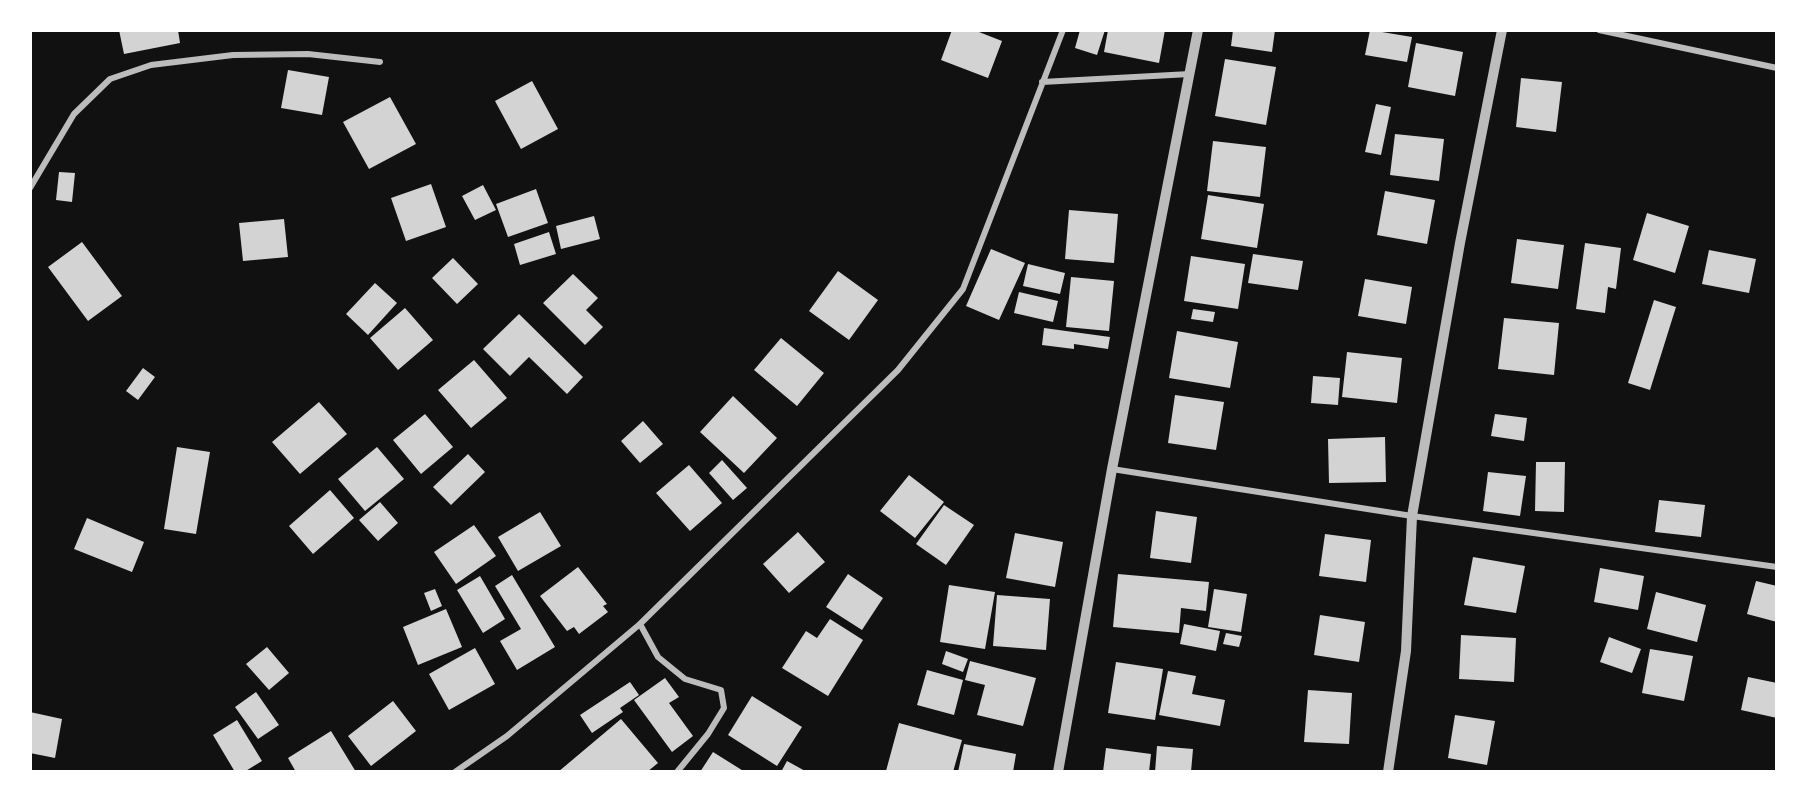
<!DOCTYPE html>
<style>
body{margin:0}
#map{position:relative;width:1807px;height:802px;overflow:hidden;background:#111;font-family:Raleway,sans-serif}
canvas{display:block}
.frame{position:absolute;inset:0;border:32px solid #fff;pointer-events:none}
</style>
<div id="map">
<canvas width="1807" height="802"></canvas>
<div class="frame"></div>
</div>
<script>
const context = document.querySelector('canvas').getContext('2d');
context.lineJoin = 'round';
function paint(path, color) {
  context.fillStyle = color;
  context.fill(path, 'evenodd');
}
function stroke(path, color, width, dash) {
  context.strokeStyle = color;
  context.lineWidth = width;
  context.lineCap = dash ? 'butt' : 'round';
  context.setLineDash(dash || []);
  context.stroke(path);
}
paint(new Path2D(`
 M119 30H178L180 43 124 54Z
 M952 30H980L979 32 1002 41 988 78 941 60Z
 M1080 30H1105L1097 55 1075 48Z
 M1108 30H1165L1159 63 1104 52Z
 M1233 30H1275L1272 52 1231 46Z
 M1370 30 1412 37 1407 62 1365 55Z
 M1416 43 1463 52 1455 96 1408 87Z
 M1225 59 1276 67 1266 125 1215 116Z
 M288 70 329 77 322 115 281 108Z
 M1521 78 1562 82 1556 132 1516 127Z
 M532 81 558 129 521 149 495 101Z
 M390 97 416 144 369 169 343 122Z
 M1376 104 1391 107 1381 155 1365 152Z
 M1395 134 1444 139 1439 181 1390 175Z
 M1213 141 1266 147 1260 197 1207 191Z
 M59 172 75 173 72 202 56 200Z
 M431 184 446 227 406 241 391 198Z
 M483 185 496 210 475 220 462 196Z
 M536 189 548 223 508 237 496 204Z
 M1385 191 1435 200 1427 244 1377 235Z
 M1208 195 1264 204 1257 248 1201 239Z
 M1069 210 1118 214 1114 263 1065 259Z
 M1647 213 1689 226 1675 273 1633 260Z
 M594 216 600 239 561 249 556 226Z
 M284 219 288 257 243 261 239 223Z
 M549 232 556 254 520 265 514 244Z
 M1517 239 1564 245 1558 289 1511 283Z
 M82 242 122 296 88 321 48 267Z
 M1585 243 1621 248 1616 289 1608 287 1605 313 1576 309Z
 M991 249 1025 263 999 320 966 306Z
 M1709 250 1756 259 1749 293 1702 284Z
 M1253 254 1303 261 1298 290 1248 283Z
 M1191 256 1245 264 1238 309 1184 301Z
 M453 258 478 284 457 304 432 278Z
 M1028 264 1065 273 1060 294 1023 286Z
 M838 271 878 300 849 340 809 311Z
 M573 274 598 298 586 310 603 327 585 345 543 303Z
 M1071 277 1114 281 1109 331 1066 327Z
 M1365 279 1412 287 1406 324 1358 316Z
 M375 283 397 303 368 335 346 314Z
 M1019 292 1058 301 1053 322 1014 313Z
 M1654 300 1676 307 1650 390 1628 383Z
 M405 308 433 340 398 370 370 338Z
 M1193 309 1215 312 1213 322 1191 319Z
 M519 314 583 377 567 394 529 357 510 376 483 349Z
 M1504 318 1559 323 1554 375 1498 369Z
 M1044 328 1110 337 1108 349 1074 344V349L1042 345Z
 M1177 331 1238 342 1230 388 1169 378Z
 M781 338 824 373 797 406 754 370Z
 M1347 352 1402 358 1397 403 1342 397Z
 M474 360 507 398 471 428 438 390Z
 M143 368 155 377 138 400 126 391Z
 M1313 376 1340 378 1338 405 1311 403Z
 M1175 395 1224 402 1216 450 1168 443Z
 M733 396 777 438 744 473 700 432Z
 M319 402 347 434 300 474 272 442Z
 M425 414 453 447 421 474 393 440Z
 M1495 414 1527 418 1524 441 1491 436Z
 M643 421 663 444 640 463 621 441Z
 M1385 437 1386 482 1329 483 1328 439Z
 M177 447 210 452 196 534 164 529Z
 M377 447 404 479 365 511 338 479Z
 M468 454 485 472 451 505 433 487Z
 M722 460 747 488 733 500 709 473Z
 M1536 462H1565L1564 512 1535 511Z
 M689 465 722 503 690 531 656 493Z
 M1488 472 1526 476 1520 516 1483 511Z
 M909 475 944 502 915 538 880 511Z
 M330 490 354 518 313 554 289 526Z
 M1659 500 1705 505 1701 537 1655 532Z
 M380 502 398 523 378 541 359 520Z
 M944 505 974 525 946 565 916 544Z
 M1156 511 1197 517 1191 563 1150 558Z
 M540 512 561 546 518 571 498 537Z
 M87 518 144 542 132 572 74 549Z
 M474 525 496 556 456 584 434 552Z
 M798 532 825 562 789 593 763 564Z
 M1015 533 1063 542 1055 587 1006 578Z
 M1325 534 1371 540 1366 582 1319 576Z
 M1473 557 1525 566 1516 613 1464 605Z
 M578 567 607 604 603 606 608 612 579 634 574 627 567 631 540 596Z
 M1600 568 1644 576 1638 610 1594 602Z
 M848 574 883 598 862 630 826 607Z
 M1118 574 1209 582 1206 611 1181 608 1179 633 1113 627Z
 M512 575 555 647 517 670 500 641 521 629 495 586Z
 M480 576 505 619 483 633 457 590Z
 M1756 581 1777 586V622L1747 614Z
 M949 585 995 592 985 649 940 642Z
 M435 589 442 606 431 611 424 593Z
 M1214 589 1247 594 1241 632 1208 627Z
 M1656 592 1706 605 1697 642 1647 629Z
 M997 595 1050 599 1046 650 993 646Z
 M446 609 462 647 418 665 403 627Z
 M1320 615 1365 622 1359 662 1314 655Z
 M830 619 863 640 828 696 782 668 806 631 817 638Z
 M1184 624 1220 631 1216 651 1180 644Z
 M1226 633 1242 636 1239 647 1223 644Z
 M1461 635 1516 638 1514 682 1459 679Z
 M1609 637 1641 649 1632 673 1600 662Z
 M267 647 289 673 269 690 246 664Z
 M475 648 495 684 449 710 429 674Z
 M1650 649 1693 656 1684 701 1642 693Z
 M946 651 968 659 963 672 942 664Z
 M970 661 1036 678 1023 726 977 715 985 685 965 680Z
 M1116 662 1163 669 1155 720 1108 713Z
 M927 670 963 680 954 715 917 705Z
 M1168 671 1196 676 1192 694 1225 700 1220 726 1159 715Z
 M1748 677 1777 683V718L1741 710Z
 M665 678 679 697 669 703 693 736 672 752 634 700Z
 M630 682 639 695 620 708 623 712 592 733 580 715Z
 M1308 690 1352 693 1349 744 1304 742Z
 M256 692 279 725 258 739 235 707Z
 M752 696 802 727 777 766 728 735Z
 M393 701 416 731 371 766 348 736Z
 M30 712 62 719 55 758 30 753Z
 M1455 715 1495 721 1487 765 1448 758Z
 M621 719 658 763 647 772H558Z
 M237 720 262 761 244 772H235L213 735Z
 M899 723 962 740 953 772 886 771Z
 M331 731 356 772H296L288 758Z
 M964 744 1016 754 1013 772H958Z
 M1157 746 1193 749 1191 772H1155Z
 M1106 748 1151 754 1149 772H1103Z
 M713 752 745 772H700Z
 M787 761 807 772H781Z`), '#d3d3d3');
stroke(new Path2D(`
 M1599 30 1777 68
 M1042 82 1190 74
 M30 188 74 114 110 79 151 65 233 55 308 54 380 62
 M1112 469 1412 516 1777 567
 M640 624 658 657 685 679 721 690 724 708 708 734 677 772
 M455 772 507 736 640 624 898 370 963 289 1063 30`), '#bcbcbc', 6);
stroke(new Path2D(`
 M1058 772 1112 469 1198 30
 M1388 772 1406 651 1412 516 1460 243 1502 30`), '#bcbcbc', 10);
</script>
